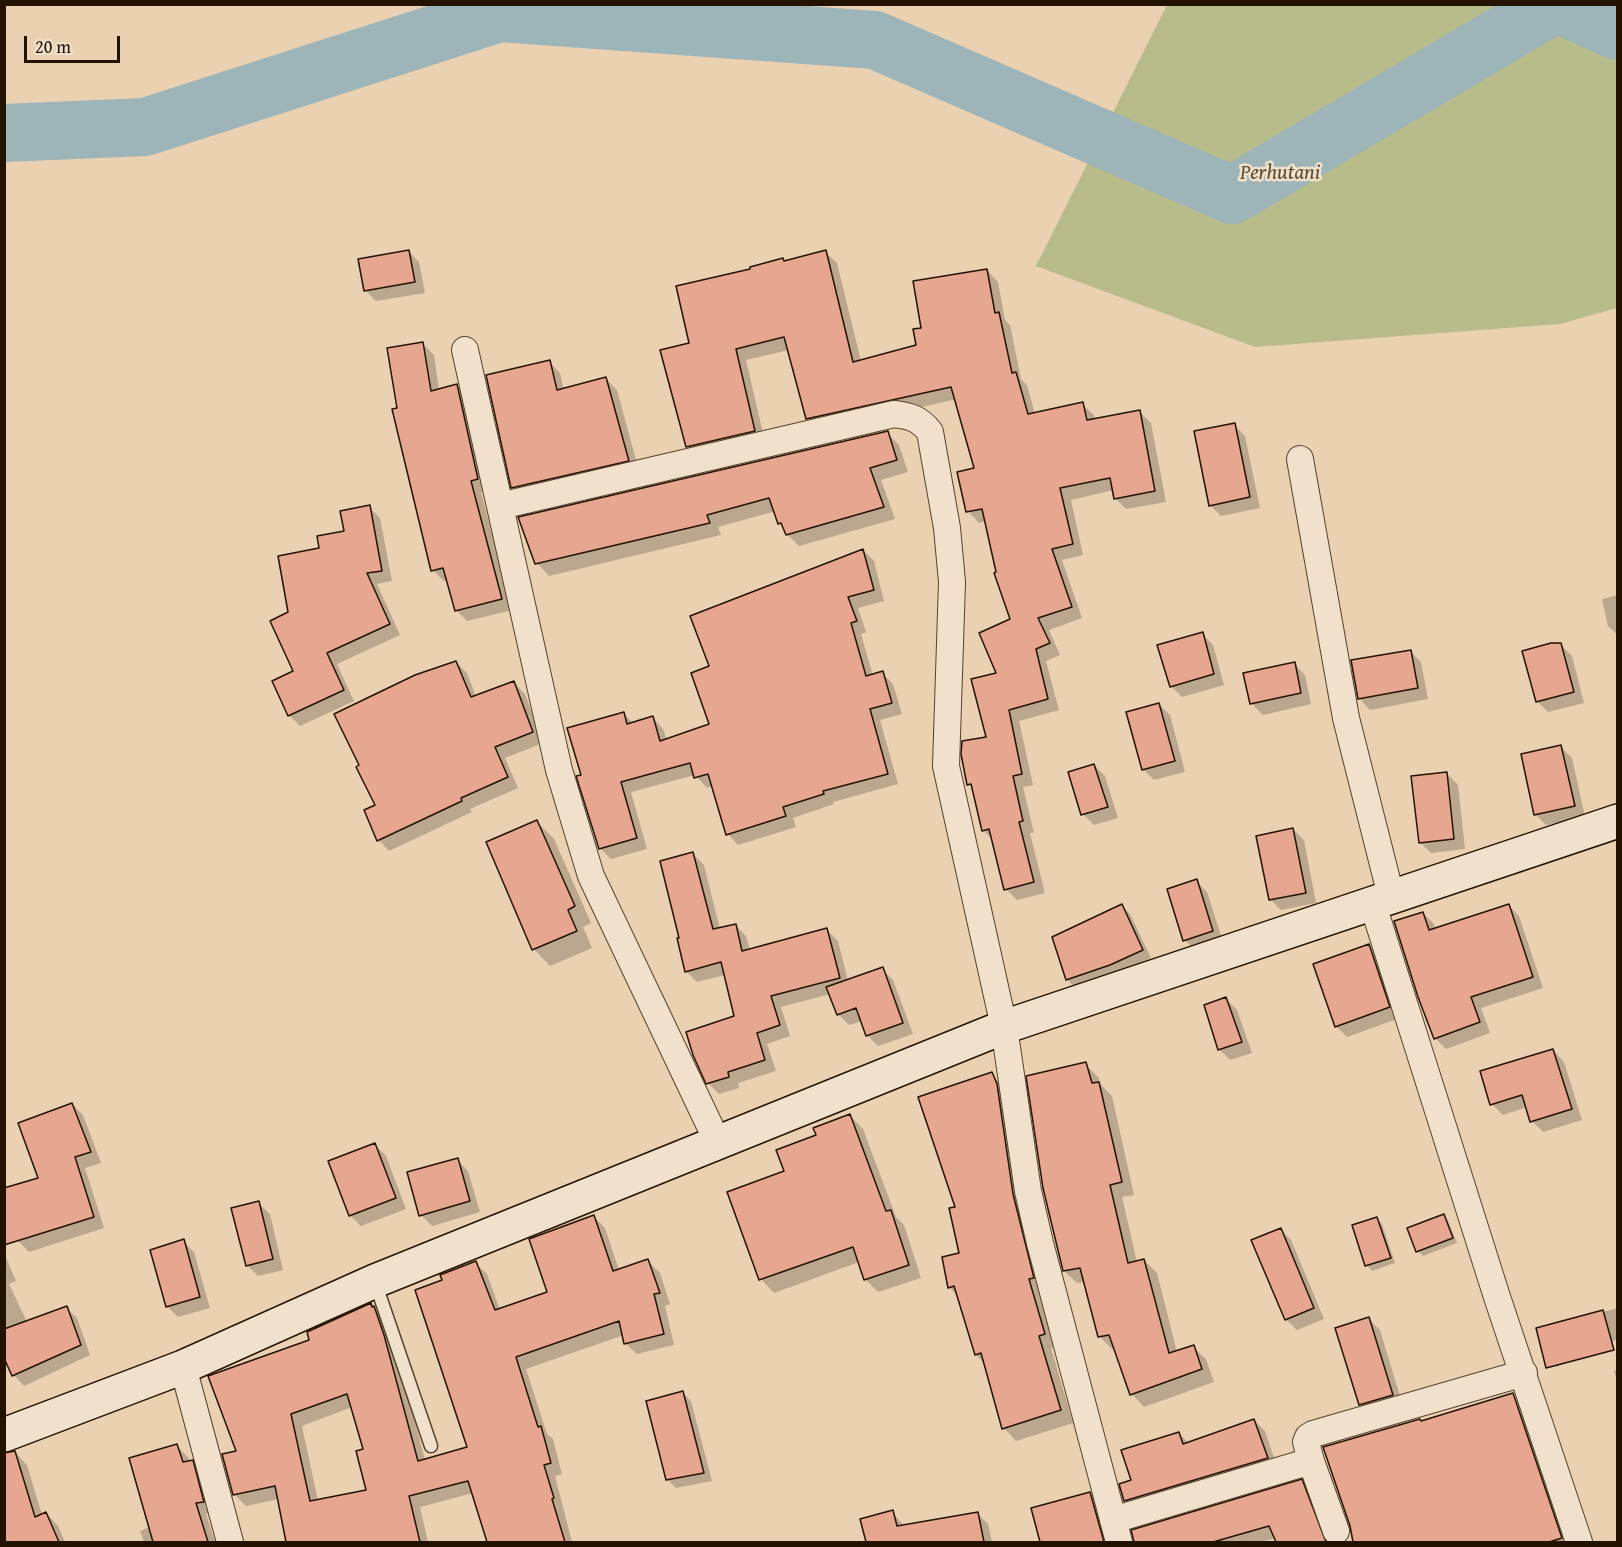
<!DOCTYPE html>
<style>
body{margin:0}
#map{position:relative;width:1622px;height:1547px;overflow:hidden;background:#e9d1b1;font-family:"Gentium Book Plus",serif}
canvas{display:block}
.frame{position:absolute;inset:0;border:6px solid #241200;pointer-events:none}
.scale{position:absolute;left:24px;top:36px;width:96px;height:27px;box-sizing:border-box;border:3px solid #241200;border-top:0;padding-left:8px;font-size:18px;line-height:21px;white-space:nowrap;color:#241200;-webkit-text-stroke:4px #f1e1cc;paint-order:stroke}
</style>
<div id="map">
<canvas width="1622" height="1547"></canvas>
<div class="frame"></div>
<div class="scale">20 m</div>
</div>
<script>
const context = document.querySelector('canvas').getContext('2d');
context.lineJoin = 'round';
function paint(path, color) {
  context.fillStyle = color;
  context.fill(path, 'evenodd');
}
function stroke(path, color, width, dash) {
  context.strokeStyle = color;
  context.lineWidth = width;
  context.lineCap = dash ? 'butt' : 'round';
  context.setLineDash(dash || []);
  context.stroke(path);
}
function label(font, color, halo, rows, align = 'center') {
  context.font = font + ' "Gentium Book Plus",serif';
  context.lineWidth = 5;
  context.setLineDash([]);
  context.textBaseline = 'middle';
  context.strokeStyle = halo;
  context.fillStyle = color;
  for (const [text, x, y, turn = 0] of rows) {
    context.save();
    context.translate(x, y);
    context.rotate((+turn || 0) * Math.PI / 180);
    context.textAlign = isNaN(turn) ? turn : align;
    if (halo) context.strokeText(text, 0, 0);
    context.fillText(text, 0, 0);
    context.restore();
  }
}
paint(new Path2D(`
 M1167 5H1617V308L1560 324 1255 347 1036 266Z`), '#b8bb8a');
paint(new Path2D(`
 M408 251 419 262 425 293 376 301 365 290Z
 M825 252 837 263 861 361 918 346 923 329 987 270 998 282 1005 320 1010 325 1021 379 1027 385 1035 414 1082 404 1094 415 1095 420 1139 411 1151 423 1166 502 1126 509 1115 498 1114 490 1071 500 1083 555 1062 560 1082 618 1049 630 1060 655 1046 661 1059 710 1019 721 1033 785 1023 787 1034 833H1030L1045 893 1017 900 1006 889 993 840 983 830 974 789 969 784 988 738 998 674 1012 620 986 521 979 523 968 511 976 469 957 399 819 430 807 418 789 350 746 360 765 442 698 458 687 446 691 344 785 262Z
 M423 344 434 355 439 390 457 386 468 397 489 490 481 492 512 610 467 621 456 610 448 580 444 581 433 570 399 409Z
 M549 362 560 373 564 390 606 379 617 390 639 471 524 498 513 487Z
 M1234 425 1245 436 1260 508 1221 516 1210 505Z
 M887 433 899 445 908 472 881 480 895 519 799 546 787 534 780 523 776 511 718 527 721 535 549 576 537 563Z
 M369 507 380 518 392 581 377 584 400 635 337 664 354 701 300 726 289 715 295 672 290 613 321 550 346 532Z
 M863 550 874 561 884 601 858 608 866 632 861 634 873 676 882 673 893 684 902 714 880 720 898 784 833 802 834 804 793 818 796 827 738 845 728 834 713 786 707 788 695 775 631 792 647 849 611 859 600 848 583 776 624 714 634 724 653 718 663 729 667 740 711 725V667Z
 M1618 595V635L1608 626 1602 599Z
 M1202 634 1213 645 1224 685 1182 697 1171 686Z
 M1561 645 1572 656 1584 703 1548 712 1537 701Z
 M1410 651 1421 662 1428 699 1370 710 1359 698Z
 M456 662 467 673 476 697 514 683 525 694 543 743 505 758 518 788 470 809 472 812 389 851 379 840 377 806Z
 M1294 664 1305 675 1311 704 1263 715 1251 703Z
 M1159 704 1170 715 1185 772 1154 780 1143 769Z
 M1561 747 1572 758 1585 817 1546 825 1535 814Z
 M1094 765 1105 776 1118 818 1094 825 1083 814Z
 M1447 774 1458 785 1465 849 1431 853 1420 842Z
 M537 822 554 839 591 923 583 927 592 948 550 966 534 949Z
 M1293 829 1304 840 1316 903 1281 910 1270 899Z
 M693 854 704 865 720 929 735 925 746 936 750 950 827 930 838 941 848 981 882 969 893 980 913 1034 878 1046 867 1035 862 1021 849 1025 838 1014 830 994 781 1007 790 1036 767 1044 776 1071 738 1083 739 1088 719 1094 708 1083 736 1017 725 975 697 982 686 971 681 939Z
 M1196 881 1207 892 1223 942 1196 951 1185 940Z
 M1508 905 1519 916 1543 988 1481 1008 1490 1033 1446 1049 1435 1038 1423 913 1434 924 1435 929Z
 M1122 906 1130 914 1151 958 1119 973 1075 988 1067 979Z
 M1369 946 1380 956 1400 1018 1347 1037 1336 1026Z
 M1226 999 1237 1010 1252 1053 1230 1060 1219 1049Z
 M1553 1050 1564 1062 1582 1120 1543 1132 1532 1121 1527 1107 1503 1115 1492 1104Z
 M1085 1064 1098 1077 1101 1085 1112 1096 1134 1195 1122 1197 1137 1262 1144 1260 1157 1273 1177 1352 1193 1347 1206 1359 1214 1382 1144 1407 1132 1394 1115 1349H1112L1100 1337 1085 1282 1077 1283 1064 1271Z
 M991 1074 1004 1087 1057 1347 1051 1348 1073 1423 1016 1441 1004 1428 986 1365 976 1355 959 1297 949 1287 961 1254 957 1208Z
 M72 1104 83 1115 101 1163 85 1168 104 1228 29 1252 18 1241 4 1197 40 1179Z
 M850 1116 863 1129 896 1217 904 1225 921 1278 878 1292 865 1279 859 1262 774 1293 761 1279 729 1193 786 1172 818 1136Z
 M375 1145 386 1156 406 1209 361 1226 350 1215Z
 M457 1160 468 1171 480 1212 432 1226 421 1215Z
 M258 1203 270 1214 283 1270 258 1276 247 1265Z
 M1443 1216 1448 1221 1457 1243 1423 1256 1418 1251Z
 M594 1217 605 1228 619 1270 648 1261 660 1273 670 1304 665 1306 674 1345 637 1354 625 1343 624 1335 526 1369 547 1434 553 1439 562 1474 555 1476 572 1542H494L489 1528 473 1493 420 1507 428 1542H287L279 1499 246 1506 234 1494 238 1452 311 1341 371 1305 386 1319 395 1348 425 1460 469 1448 444 1281 475 1263 487 1274 500 1310 549 1293ZM352 1407 365 1450 368 1491 318 1501 302 1426Z
 M1377 1219 1382 1224 1395 1263 1372 1271 1367 1265Z
 M1280 1229 1291 1240 1324 1319 1297 1330 1286 1319Z
 M183 1241 194 1252 210 1308 178 1317 167 1306Z
 M4 1253 16 1281 9 1284 27 1322 66 1308 77 1318 90 1355 24 1386 14 1375 4 1355Z
 M1618 1308V1339L1556 1367 1545 1356 1538 1329Z
 M1369 1319 1380 1330 1403 1406 1371 1415 1360 1404Z
 M1618 1370V1384L1614 1371Z
 M683 1393 691 1401 712 1481 676 1488 668 1480Z
 M1514 1398 1525 1409 1570 1542H1355L1352 1535 1422 1422Z
 M1254 1420 1265 1431 1278 1469 1136 1511 1125 1500 1133 1481 1178 1433 1189 1443Z
 M177 1446 188 1457 190 1462H192L203 1473 214 1512 206 1514 215 1542H144L140 1531 150 1527Z
 M15 1452 27 1465 42 1515 46 1513 58 1526 65 1542H4V1454Z
 M1301 1481 1312 1492 1332 1542H1278L1276 1538 1260 1542H1219L1216 1537 1196 1542H1135L1133 1531Z
 M1090 1493 1101 1504 1111 1542H1042L1032 1509Z
 M892 1512 904 1526 977 1513 988 1524 992 1542H868L862 1520Z`), '#0003');
stroke(new Path2D(`
 M1558 4 1618 31
 M4 133 145 127 500 13 875 40 1232 195 1555 4`), '#9db4b8', 58);
const building = new Path2D(`
 M409 250 415 282 364 291 358 259Z
 M826 250 853 362 916 345 913 329 921 328 913 281 987 269 995 313 999 312 1012 373 1016 372 1028 414 1083 402 1087 420 1140 410 1155 491 1114 499 1110 478 1060 488 1073 544 1052 549 1072 607 1038 618 1050 643 1036 649 1048 699 1009 710 1022 774 1013 776 1023 821 1019 822 1034 882 1004 890 989 829 982 831 971 784 967 785 961 754 962 741 986 737 971 679 996 673 979 633 1010 619 994 573 996 572 982 509 966 512 957 472 974 468 951 387 806 419 784 337 736 349 755 431 686 447 660 350 689 343 676 286 750 269V267L783 258 784 261Z
 M423 342 431 391 457 384 478 479 471 481 502 599 455 611 443 568 431 571 392 409 397 408 387 348Z
 M550 360 557 390 606 377 629 461 511 488 486 375Z
 M1235 423 1250 497 1209 506 1194 431Z
 M888 431 897 460 870 468 884 507 786 535 781 523 778 524 769 498 707 515 710 523 535 564 518 517Z
 M370 505 382 571 367 573 390 624 327 653 344 690 288 716 272 681 293 671 270 621 288 612 278 556 319 548 317 536 344 531 340 511Z
 M863 549 874 590 848 597 857 621 851 623 866 676 883 671 892 703 870 709 888 774 823 791 824 794 783 807 786 816 726 835 708 774 694 778 690 763 621 782 637 838 599 849 576 776 581 775 567 728 624 712 627 724 653 716 660 741 709 724 691 673 709 666 690 616Z
 M1203 632 1214 674 1170 687 1157 645Z
 M1551 643H1561L1574 692 1536 702 1522 651Z
 M1411 650 1418 688 1358 699 1351 660Z
 M456 661 471 697 514 681 533 732 495 747 508 777 461 798 462 801 377 841 364 810 375 805 356 767 359 765 334 714 415 675Z
 M1295 662 1301 693 1250 704 1243 673Z
 M1159 703 1175 761 1142 770 1126 712Z
 M1561 745 1575 806 1534 815 1521 754Z
 M1094 764 1108 807 1081 815 1068 772Z
 M1447 772 1454 839 1419 843 1411 776Z
 M537 820 575 906 568 910 577 931 532 950 486 842Z
 M1293 828 1306 893 1269 900 1256 836Z
 M693 852 713 929 736 924 742 951 827 928 840 978 771 996 780 1025 757 1033 765 1060 728 1072 729 1077 706 1084 693 1055 686 1032 734 1016 721 962 685 972 677 938H679L660 861Z
 M1197 879 1213 931 1183 941 1167 889Z
 M1122 904 1143 950 1110 965 1066 980 1052 937Z
 M1509 904 1533 977 1471 997 1480 1022 1434 1039 1418 997 1394 921 1423 912 1429 930Z
 M1369 944 1390 1007 1335 1027 1313 964Z
 M883 967 903 1023 866 1036 856 1008 837 1015 826 987Z
 M1226 997 1242 1042 1218 1050 1204 1005Z
 M1553 1049 1572 1109 1530 1122 1522 1095 1490 1105 1480 1071Z
 M1086 1062 1092 1083 1099 1082 1122 1182 1110 1185 1128 1263 1144 1259 1169 1353 1194 1345 1202 1369 1130 1395 1109 1335 1098 1337 1080 1268 1063 1271 1043 1188 1026 1076Z
 M992 1072 997 1084 1013 1194 1034 1278 1029 1279 1045 1334 1039 1336 1061 1410 1002 1429 981 1353 975 1355 954 1286 948 1288 942 1257 959 1253 949 1208 955 1207 918 1097Z
 M72 1103 91 1152 75 1157 94 1217 4 1245V1188L38 1178 18 1123Z
 M850 1114 886 1211 891 1210 909 1265 864 1280 853 1247 759 1280 727 1192 784 1171 776 1150 816 1135 813 1128Z
 M375 1143 396 1198 349 1216 328 1161Z
 M458 1158 470 1201 419 1216 407 1172Z
 M259 1201 273 1259 246 1266 231 1208Z
 M1444 1214 1453 1238 1416 1252 1407 1228Z
 M594 1215 613 1271 648 1259 660 1293 654 1294 664 1334 624 1344 619 1321 516 1357 538 1427 541 1426 551 1463 544 1465 554 1498 552 1499 565 1542H487L468 1481 409 1496 420 1542H286L275 1486 233 1495 222 1454 236 1451 208 1376 309 1340 307 1332 371 1303 372 1307 374 1306 384 1335 418 1461 467 1447 415 1290 442 1280 440 1275 476 1261 495 1310 547 1292 529 1239ZM347 1394 363 1449 356 1451 366 1490 310 1501 291 1414Z
 M1377 1217 1391 1258 1365 1266 1352 1225Z
 M1281 1228 1314 1308 1285 1320 1251 1240Z
 M184 1239 200 1297 166 1307 150 1250Z
 M67 1306 81 1345 12 1376 4 1358V1329Z
 M1603 1310 1614 1350 1546 1368 1536 1328Z
 M1369 1317 1393 1395 1359 1405 1335 1328Z
 M683 1391 704 1473 666 1480 646 1401Z
 M1513 1393 1562 1538 1549 1542H1353L1350 1526 1323 1447 1420 1419 1421 1421Z
 M1254 1419 1268 1458 1124 1501 1119 1484 1131 1480 1121 1450 1179 1432 1183 1444Z
 M177 1444 183 1462 193 1460 204 1502 196 1503 208 1542H153L129 1458Z
 M15 1451 35 1517 46 1512 59 1542H4V1453Z
 M1302 1479 1326 1542H1276L1269 1526 1213 1542H1134L1131 1530Z
 M1090 1492 1104 1542H1040L1031 1508Z
 M893 1510 897 1526 978 1512 984 1542H866L860 1519Z`);
paint(building, '#e7a68f');
stroke(building, '#241200', 1.5);
const lane = new Path2D(`
 M375 1282 431 1446`);
const street = new Path2D(`
 M465 350 559 770 591 876 718 1143
 M1300 459 1346 718 1391 896
 M500 506 894 414C911 416 920 419 930 432L947 528 952 582 946 766 1004 1027 1028 1191 1040 1243 1119 1542
 M1372 902 1497 1297 1579 1542
 M183 1367 230 1542
 M1311 1461 1336 1531
 M1113 1520 1311 1461 1306 1442 1308 1437 1313 1434 1524 1373`);
const secondary = new Path2D(`
 M4 1435 183 1367 375 1281 1004 1027 1618 821`);
stroke(lane, '#55422c', 15);
stroke(street, '#55422c', 28);
stroke(secondary, '#241200', 36);
stroke(lane, '#f1e1cc', 12);
stroke(street, '#f1e1cc', 26);
stroke(secondary, '#f1e1cc', 33);
label('italic 21px', '#584d30', '#f1e1cc', [
 ["Perhutani",1280,174]
]);
</script>
